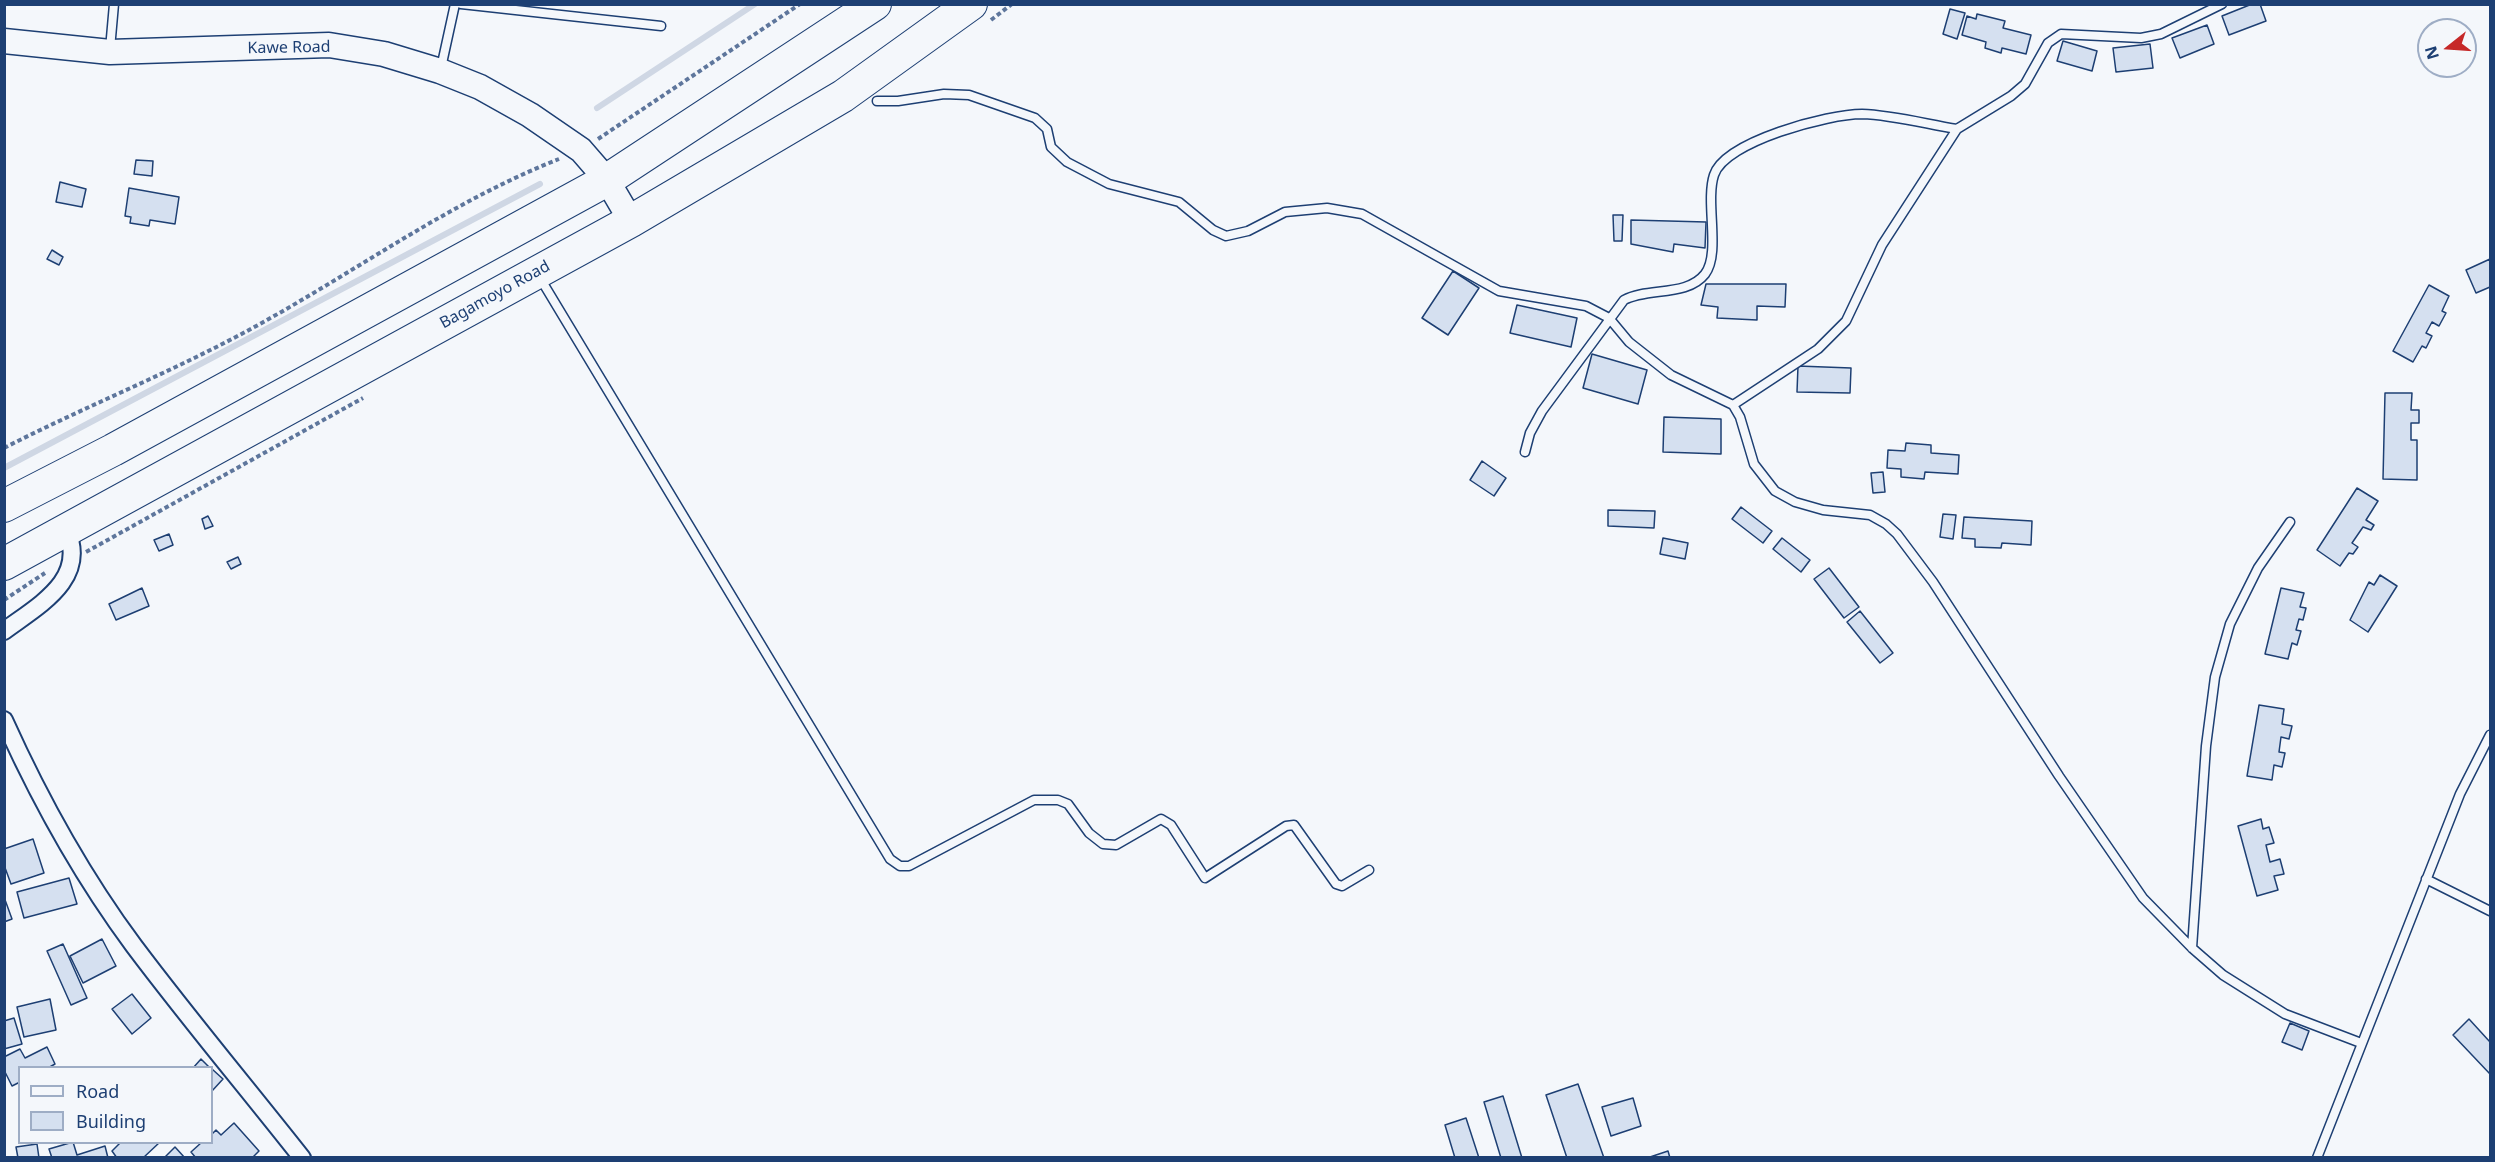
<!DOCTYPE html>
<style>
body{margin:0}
#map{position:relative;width:2495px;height:1162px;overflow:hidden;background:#f4f7fb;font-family:"Noto Sans",sans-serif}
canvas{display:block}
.frame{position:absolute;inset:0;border:6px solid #1d3f73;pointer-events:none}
.legend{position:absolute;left:18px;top:1066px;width:195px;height:78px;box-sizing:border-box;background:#f4f7fb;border:2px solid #9eadc5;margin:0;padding:8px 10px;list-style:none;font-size:18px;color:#1d3f73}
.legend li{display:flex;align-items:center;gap:12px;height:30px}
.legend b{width:30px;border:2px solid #9eadc5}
.north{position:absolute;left:2417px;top:18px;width:60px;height:60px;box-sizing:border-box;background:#f4f7fb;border:2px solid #9eadc5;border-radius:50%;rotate:253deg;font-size:16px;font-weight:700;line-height:24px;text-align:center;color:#1d3f73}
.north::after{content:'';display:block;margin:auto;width:21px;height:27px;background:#c62828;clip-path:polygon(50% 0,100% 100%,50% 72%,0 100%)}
</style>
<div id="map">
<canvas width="2495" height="1162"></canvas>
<div class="frame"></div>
<ul class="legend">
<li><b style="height:8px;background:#f4f7fb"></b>Road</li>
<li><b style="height:16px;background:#d5e0f0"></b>Building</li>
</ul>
<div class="north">N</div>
</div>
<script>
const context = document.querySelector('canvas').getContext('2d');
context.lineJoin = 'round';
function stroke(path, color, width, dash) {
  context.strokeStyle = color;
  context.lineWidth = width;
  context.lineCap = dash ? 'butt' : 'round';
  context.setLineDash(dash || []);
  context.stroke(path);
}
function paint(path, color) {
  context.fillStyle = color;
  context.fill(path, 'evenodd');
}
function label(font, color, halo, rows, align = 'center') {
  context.font = font + ' "Noto Sans",sans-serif';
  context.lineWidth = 4.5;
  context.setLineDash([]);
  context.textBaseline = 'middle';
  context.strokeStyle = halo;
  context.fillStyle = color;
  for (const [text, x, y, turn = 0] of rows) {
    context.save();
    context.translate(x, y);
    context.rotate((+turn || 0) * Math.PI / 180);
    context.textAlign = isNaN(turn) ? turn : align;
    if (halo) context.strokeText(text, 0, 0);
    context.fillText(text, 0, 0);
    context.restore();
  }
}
stroke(new Path2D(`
 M597 108 755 4
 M4 468 540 184`), '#cfd7e4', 6);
const building = new Path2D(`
 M2252 4H2260L2266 21 2229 35 2222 16Z
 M1950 9 1965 13 1957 39 1943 34Z
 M1977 14 2005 21 2003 28 2031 35 2026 54 2002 48 2001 53 1985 48 1986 42 1962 35 1967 16 1976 19Z
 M2207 25 2214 44 2180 58 2172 38Z
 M2063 41 2097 51 2092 71 2057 61Z
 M2150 44 2153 68 2116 72 2113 48Z
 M136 160 153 161 152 176 134 174Z
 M60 182 86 189 82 207 56 202Z
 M129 188 179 197 175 224 150 220 149 226 130 223 131 217 125 216Z
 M1613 215H1623L1622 241H1614Z
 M1631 220 1706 222 1705 248 1674 244 1673 252 1631 244Z
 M52 250 63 257 59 265 47 259Z
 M2490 259V287L2476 293 2466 270Z
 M1453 271 1479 288 1448 335 1422 318Z
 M1706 284H1786L1785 307 1757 306V320L1717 318 1718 307 1701 305Z
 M2429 285 2449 296 2442 311 2446 313 2439 326 2432 322 2426 333 2432 336 2426 348 2422 346 2413 362 2393 351Z
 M1517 305 1577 318 1571 347 1510 333Z
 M1592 354 1647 370 1638 404 1583 388Z
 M1798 366 1851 368 1850 393 1797 392Z
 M2385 393H2412L2411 410H2419V423H2411V440H2417V480L2383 479Z
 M1664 417 1721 419V454L1663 452Z
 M1906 443 1931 445V453L1959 455 1958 474 1925 472 1924 479 1901 477V469L1887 468 1888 450 1905 451Z
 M1482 461 1506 478 1494 496 1470 480Z
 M1883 472 1885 492 1873 493 1871 473Z
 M2357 488 2378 501 2366 520 2374 525 2371 530 2363 527 2352 543 2358 547 2353 554 2349 553 2340 566 2317 550Z
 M1741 507 1772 531 1763 543 1732 519Z
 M1608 510 1655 511 1654 528 1608 526Z
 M1943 514 1956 515 1953 539 1940 537Z
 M208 516 213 526 205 529 202 519Z
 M1964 517 2032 521 2031 545 2002 543 2001 548 1975 547V539L1962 538Z
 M169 534 173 545 159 551 154 540Z
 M1663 538 1688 543 1685 559 1660 554Z
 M1782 538 1810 560 1801 572 1773 549Z
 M238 557 241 564 231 569 227 562Z
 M1829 568 1859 607 1844 618 1814 579Z
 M2380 575 2397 586 2368 632 2350 620 2369 582 2374 585Z
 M142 588 149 606 116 620 109 604Z
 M2281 588 2304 593 2300 607 2306 608 2303 620 2299 619 2296 630 2301 631 2297 645 2292 643 2288 659 2265 654Z
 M1860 611 1893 653 1880 663 1847 622Z
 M2259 705 2284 709 2282 724 2292 726 2289 739 2281 737 2279 752 2285 753 2282 767 2274 765 2272 780 2247 776Z
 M2261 819 2263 829 2269 827 2274 843 2266 845 2270 862 2280 859 2284 874 2274 876 2278 890 2257 896 2238 826Z
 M33 839 44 873 11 884 4 865V849Z
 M69 878 77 904 24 918 17 892Z
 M4 897 12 919 4 922Z
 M102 939 116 966 83 983 70 956Z
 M63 944 87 998 71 1005 47 951Z
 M132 994 151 1018 132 1034 112 1009Z
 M50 999 56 1030 24 1037 17 1007Z
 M14 1018 22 1044 4 1049V1021Z
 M2469 1019 2490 1042V1074L2453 1035Z
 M2290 1023 2309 1031 2302 1050 2282 1042Z
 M47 1047 55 1064 48 1068H20V1082L12 1086 4 1070V1057L20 1049 25 1058Z
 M201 1059 210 1068H193Z
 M212 1069 223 1079 212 1091Z
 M1578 1084 1604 1158H1567L1546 1095Z
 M1503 1096 1522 1158H1501L1484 1102Z
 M1633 1098 1641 1126 1611 1136 1602 1107Z
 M1466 1118 1479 1158H1455L1445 1125Z
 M234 1123 259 1151 252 1158H196L191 1152 202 1142H212V1134L216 1130 221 1135Z
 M73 1142 77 1155 105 1146 108 1158H52L49 1149Z
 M121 1142H160L143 1158H117L112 1151Z
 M37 1144 39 1158H18L16 1147Z
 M175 1147 185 1158H164Z
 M1668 1151 1670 1158H1647Z`);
paint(building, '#d5e0f0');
stroke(building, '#1d3f73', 1.5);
const lane = new Path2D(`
 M461 4 661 26
 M110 49 114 4
 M441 68 455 4
 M877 101H898L944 94 969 95 1035 118 1047 129 1051 147 1067 162 1109 184 1179 202 1213 230 1226 236 1248 231 1285 212 1327 208 1362 214 1499 291 1586 306 1609 318 1629 342 1671 375 1733 405 1740 417 1754 464 1775 491 1795 502 1823 510 1870 515 1886 524 1897 534 1933 582 2059 776 2143 898 2192 948 2223 975 2285 1014 2361 1043
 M540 278 890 859 900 866H909L1034 800H1058L1068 804 1089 833 1103 844 1116 845 1161 819 1171 825 1205 878 1286 826 1294 825 1336 884 1342 886 1369 870
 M1733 405 1818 349 1846 321 1882 245 1957 129 2011 96 2025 84 2048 43 2061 34 2141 38 2161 34 2222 4
 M1525 452 1530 433 1542 411 1624 300C1648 287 1687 297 1705 274 1721 253 1705 202 1714 175 1725 141 1829 114 1862 114 1893 115 1926 124 1957 129
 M2426 879 2490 911
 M2192 948 2206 746 2215 677 2230 624 2258 568 2290 522
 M2317 1158 2460 794 2490 735`);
const street = new Path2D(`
 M4 631C39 605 89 579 66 529
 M4 720C40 800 82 876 134 946 188 1018 246 1087 302 1158`);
const secondary = new Path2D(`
 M4 41 110 52 329 45 384 54 440 71 480 87 530 115 581 150 607 180 631 221`);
const highway = new Path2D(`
 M4 506 113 450 607 180 875 4
 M4 564 631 221 843 96 971 4`);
stroke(lane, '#1d3f73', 11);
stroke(street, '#1d3f73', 20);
stroke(secondary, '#1d3f73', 27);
stroke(highway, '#1d3f73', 34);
stroke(new Path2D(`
 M991 20 1012 4
 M598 139 800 4
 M4 448C88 405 175 371 258 325 358 270 452 201 559 159
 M86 552 363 398
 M4 600 45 573`), '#5e769c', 4, [4.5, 3]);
stroke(lane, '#f4f7fb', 8);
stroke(street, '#f4f7fb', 16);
stroke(secondary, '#f4f7fb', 24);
stroke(highway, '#f4f7fb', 32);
label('16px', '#1d3f73', '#f4f7fb', [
 ["Kawe Road",289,48,-1],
 ["Bagamoyo Road",495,295,-29]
]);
</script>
